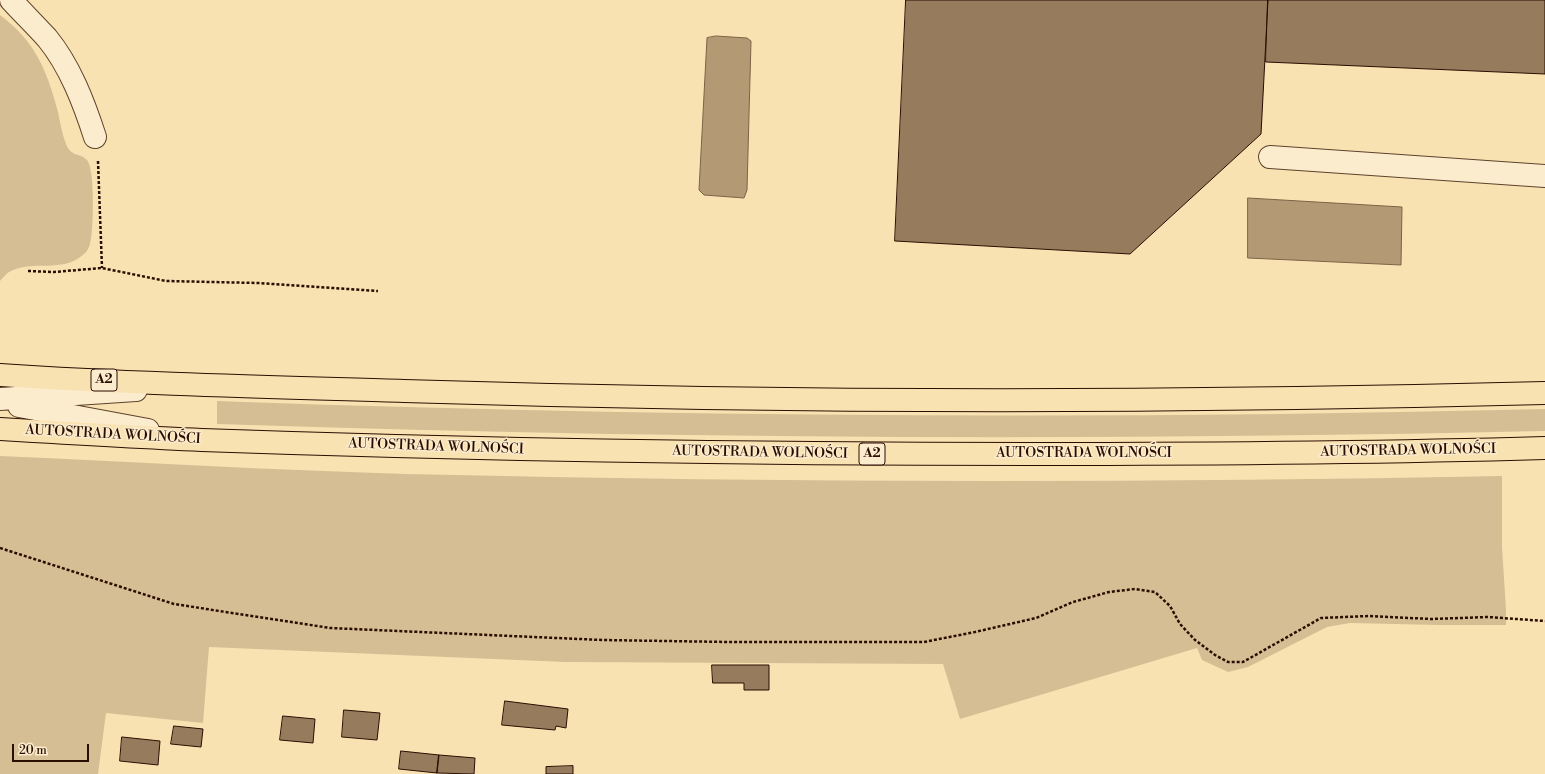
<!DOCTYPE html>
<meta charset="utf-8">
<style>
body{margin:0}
#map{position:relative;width:1545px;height:774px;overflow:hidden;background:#f9e2b2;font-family:"Libre Bodoni",serif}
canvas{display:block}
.scale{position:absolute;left:12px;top:744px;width:77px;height:18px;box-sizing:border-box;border:2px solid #2b0d00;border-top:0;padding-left:5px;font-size:12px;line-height:14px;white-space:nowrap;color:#2b0d00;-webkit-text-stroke:3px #fbeccd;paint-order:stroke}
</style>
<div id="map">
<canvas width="1545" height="774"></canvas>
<div class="scale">20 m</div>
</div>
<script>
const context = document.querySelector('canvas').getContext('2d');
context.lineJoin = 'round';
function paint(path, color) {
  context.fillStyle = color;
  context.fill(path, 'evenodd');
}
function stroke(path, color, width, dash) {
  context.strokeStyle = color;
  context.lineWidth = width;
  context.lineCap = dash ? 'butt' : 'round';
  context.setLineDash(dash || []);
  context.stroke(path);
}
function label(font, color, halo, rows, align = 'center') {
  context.font = font + ' "Libre Bodoni",serif';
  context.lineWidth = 3;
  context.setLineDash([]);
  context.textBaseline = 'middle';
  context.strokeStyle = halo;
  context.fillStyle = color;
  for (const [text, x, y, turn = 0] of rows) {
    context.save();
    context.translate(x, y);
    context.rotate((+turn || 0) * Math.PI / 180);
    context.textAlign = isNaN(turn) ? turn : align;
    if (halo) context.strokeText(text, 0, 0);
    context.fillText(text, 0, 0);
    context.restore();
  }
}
paint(new Path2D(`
 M0 15C35 41 47 70 58 112 60 122 62 134 66 144 72 158 79 152 87 160 95 168 94 232 90 244 89 247 87 252 84 254 63 274 32 259 9 272 6 274 3 278 0 281Z
 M217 401C660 417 1102 420 1545 409V431C1102 441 660 439 217 424Z
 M0 456C136 462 271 470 407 474 772 483 1137 483 1502 476V547L1506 610V625H1438L1350 623 1327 627 1248 667 1228 672 1202 660 1197 648 960 719 943 664 1005 642 943 664 565 662 209 647 203 723 106 713 98 774H0Z`), '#d6be94');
const water = new Path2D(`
 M716 36 747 38 751 41 747 190 744 198 704 195 699 190 707 38Z
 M1248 198 1402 207 1401 265 1248 258Z`);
paint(water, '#b39a75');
stroke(water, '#7d6246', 1);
const building = new Path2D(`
 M906 0H1268L1261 134 1130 254 895 241Z
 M1268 0H1545V74L1266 62Z
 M712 665H769V690H744V683H713Z
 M505 701 568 709 566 728 556 726 555 730 502 725Z
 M344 710 380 713 377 740 342 737Z
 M283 716 315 719 313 743 280 740Z
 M174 726 203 729 201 747 171 744Z
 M122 737 160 741 158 765 120 761Z
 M401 751 439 755 437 773 399 769Z
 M439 755 475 758 474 774 437 773Z
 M573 766V774H546V767Z`);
paint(building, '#967c5d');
stroke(building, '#2b0d00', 1);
const minor = new Path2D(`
 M11 0C23 13 35 25 47 38 70 66 84 103 95 137
 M1270 157 1545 176
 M0 399 136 390
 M19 406 148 430`);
const highway = new Path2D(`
 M0 375C134 384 269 387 404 391 784 403 1165 403 1545 393
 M0 429C67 433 134 437 202 440 479 450 755 454 1032 454 1203 454 1374 453 1545 448`);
stroke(minor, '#5e422c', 24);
stroke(highway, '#2b0d00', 24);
stroke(new Path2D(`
 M98 161 102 268
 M28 271 54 272 102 268 166 281 258 283 378 291
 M0 548 174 604 330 628 602 640 728 642H924L975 632 1036 618 1073 602 1109 592 1135 589 1155 592 1170 606 1180 624 1195 640 1215 655 1228 662H1243L1321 618 1369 616 1431 619 1488 617 1545 621`), '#2b0d00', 2.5, [3, 2]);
stroke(minor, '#fbeccd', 22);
stroke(highway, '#f9e2b2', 22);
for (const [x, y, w] of [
 [104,380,26],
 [872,454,26]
]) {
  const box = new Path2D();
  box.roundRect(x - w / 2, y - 11, w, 22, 3);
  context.fillStyle = '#fbeccd';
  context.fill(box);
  stroke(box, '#2b0d00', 1);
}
label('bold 13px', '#2b0d00', null, [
 ["A2",104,380],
 ["A2",872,454]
]);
label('14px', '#2b0d00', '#fbeccd', [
 ["AUTOSTRADA WOLNOŚCI",113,435,3],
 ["AUTOSTRADA WOLNOŚCI",436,447,2],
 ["AUTOSTRADA WOLNOŚCI",1408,451,-1],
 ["AUTOSTRADA WOLNOŚCI",760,453,1],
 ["AUTOSTRADA WOLNOŚCI",1084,454]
]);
</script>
